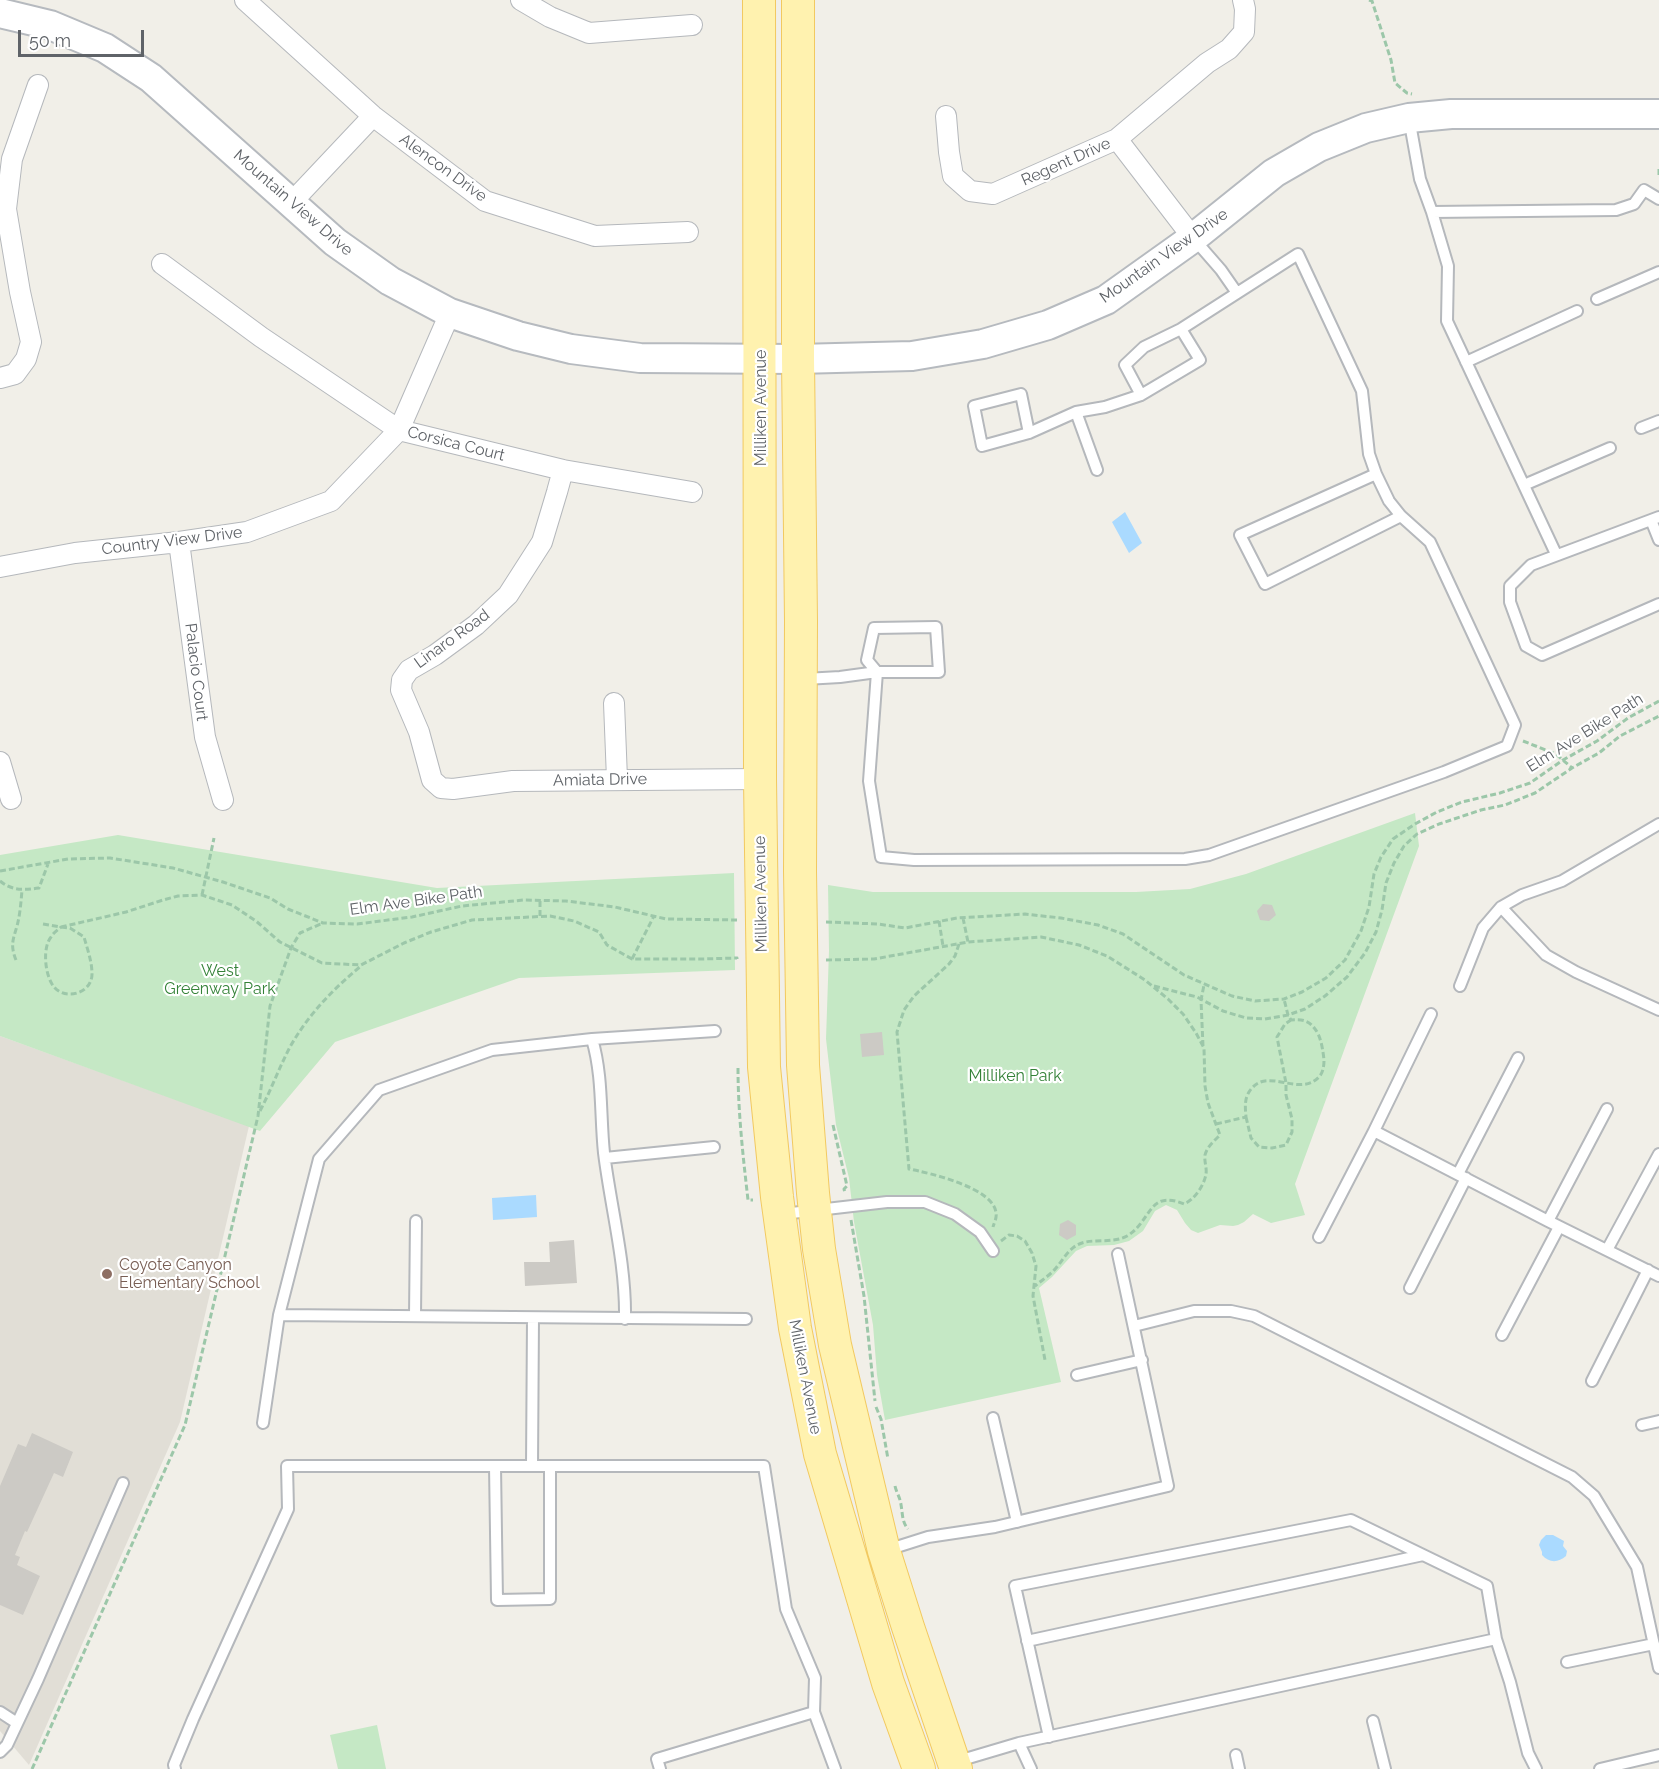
<!DOCTYPE html>
<style>
body{margin:0}
#map{position:relative;width:1659px;height:1769px;overflow:hidden;background:#f1efe8;font-family:Raleway,sans-serif}
canvas{display:block}
.scale{position:absolute;left:18px;top:30px;width:126px;height:27px;box-sizing:border-box;border:3px solid #5f6368;border-top:0;padding-left:8px;font-size:18px;line-height:21px;white-space:nowrap;color:#5f6368;-webkit-text-stroke:4px #fff;paint-order:stroke}
</style>
<div id="map">
<canvas width="1659" height="1769"></canvas>
<div class="scale">50 m</div>
</div>
<script>
const context = document.querySelector('canvas').getContext('2d');
context.lineJoin = 'round';
function paint(path, color) {
  context.fillStyle = color;
  context.fill(path, 'evenodd');
}
function stroke(path, color, width, dash) {
  context.strokeStyle = color;
  context.lineWidth = width;
  context.lineCap = dash ? 'butt' : 'round';
  context.setLineDash(dash || []);
  context.stroke(path);
}
function label(font, color, halo, rows, align = 'center') {
  context.font = font + ' Raleway,sans-serif';
  context.lineWidth = 4.5;
  context.setLineDash([]);
  context.textBaseline = 'middle';
  context.strokeStyle = halo;
  context.fillStyle = color;
  for (const [text, x, y, turn = 0] of rows) {
    context.save();
    context.translate(x, y);
    context.rotate((+turn || 0) * Math.PI / 180);
    context.textAlign = isNaN(turn) ? turn : align;
    if (halo) context.strokeText(text, 0, 0);
    context.fillText(text, 0, 0);
    context.restore();
  }
}
paint(new Path2D(`
 M0 1036 249 1126 180 1422 29 1765 0 1731Z`), '#e1ded6');
paint(new Path2D(`
 M1415 813 1419 846 1295 1184 1305 1215 1271 1223 1253 1214 1244 1222 1238 1225 1233 1226 1220 1225 1198 1233 1191 1230 1185 1223 1177 1210 1166 1205 1155 1211 1143 1231 1129 1241 1114 1245 1087 1246 1076 1251 1052 1277 1039 1288 1061 1382 885 1420 877 1375 873 1325 854 1222 849 1178 836 1125 826 1039 829 951 828 885 873 892H1136L1190 889 1246 874Z
 M118 835 437 888 734 873 735 970 519 978 335 1042 260 1131 0 1036V855Z
 M377 1725 386 1769H338L330 1735Z`), '#c5e8c5');
paint(new Path2D(`
 M1125 512 1142 543 1129 553 1112 522Z
 M536 1195 537 1217 493 1220 492 1198Z
 M1546 1535H1553L1564 1541 1563 1546 1567 1551 1566 1556C1558 1563 1549 1563 1542 1555V1552L1539 1545 1541 1540Z`), '#aadaff');
paint(new Path2D(`
 M1263 904 1272 905 1276 915 1269 921 1260 920 1257 911Z
 M882 1032 884 1055 862 1057 860 1034Z
 M1068 1220 1076 1225V1235L1067 1240 1059 1235 1060 1224Z
 M574 1240 577 1283 525 1286 524 1262H550L549 1242Z
 M32 1433 73 1452 63 1477 54 1473 27 1532 25 1531 15 1555 20 1557 17 1565 40 1576 23 1615 0 1605V1486L18 1444 26 1447Z`), '#cccac5');
const lane = new Path2D(`
 M1409 118 1420 179 1432 212 1448 266 1447 321 1556 554
 M1432 212 1616 210 1634 204 1644 190 1659 199
 M1194 239 1221 270 1237 293
 M1597 299 1659 272
 M1466 362 1577 311
 M1076 412 1097 470
 M1641 428 1659 421
 M1029 433 1021 394 974 406 982 446 1029 433 1076 412 1105 407 1141 395 1200 360 1181 329
 M1376 474 1240 535 1265 584 1401 516
 M1524 485 1610 448
 M1659 517 1531 565 1510 586V602L1526 646 1542 655 1659 604
 M1651 520 1659 540
 M805 679 840 677 877 672H939L936 627 874 628 867 660 877 672 869 781 881 857 914 860 1185 859 1209 855 1444 772 1507 746 1515 725 1430 542 1401 516 1389 501 1376 474 1369 454 1362 391 1298 254 1181 329 1144 347 1125 365 1141 395
 M1501 907 1546 955 1576 972 1659 1010
 M1460 986 1483 928 1501 907 1522 895 1562 881 1659 824
 M592 1039C603 1076 600 1115 604 1153 611 1209 626 1263 625 1319
 M1374 1131 1431 1014
 M605 1158 714 1147
 M1458 1174 1518 1058
 M783 1214 887 1202H925L955 1214 980 1232 993 1251
 M1548 1221 1607 1109
 M1319 1237 1374 1131 1548 1221 1659 1276
 M1607 1250 1659 1154
 M1410 1288 1466 1178
 M279 1315 746 1319
 M415 1316 416 1221
 M1134 1326 1194 1311H1231L1254 1316 1572 1477 1594 1496 1637 1567 1659 1668
 M1502 1335 1559 1227
 M1077 1375 1142 1360
 M1592 1381 1648 1270
 M993 1418 1017 1522
 M263 1423 279 1315 319 1159 379 1090 492 1050 592 1039 715 1031
 M1642 1425 1659 1421
 M495 1466 497 1600 550 1599V1466
 M532 1466 533 1318
 M887 1550 928 1537 995 1527 1168 1486 1118 1254
 M1027 1641 1423 1555
 M1567 1662 1654 1644
 M0 1712 17 1723
 M1373 1721 1385 1769
 M1049 1737 1015 1586 1351 1520 1487 1586 1496 1639 1510 1682 1528 1753 1536 1769
 M1019 1743 1031 1769
 M0 1752 7 1745 38 1679 123 1483
 M1236 1755 1239 1769
 M955 1762 1019 1743 1496 1639
 M175 1769 174 1765 193 1719 288 1509 287 1466H764L786 1609 815 1678 814 1712 835 1769
 M660 1769 657 1759 814 1712
 M1600 1769 1659 1755`);
const street = new Path2D(`
 M245 0 373 116 485 201 595 236 688 232
 M521 0 550 17 589 33 692 25
 M946 116 949 152 953 176 970 191 993 194 1117 139 1207 63 1229 49 1244 32 1245 9 1243 0
 M1117 139 1193 238
 M291 203 373 116
 M162 264 261 337 399 430 563 470 692 492
 M0 378 15 374 26 359 31 342 20 292 6 209 12 159 38 85
 M563 470 557 492 542 542 508 595 476 625 435 655 409 670 402 680 401 690 419 732 432 780 441 788 453 789 513 781 760 779
 M179 542 205 737 223 800
 M0 567 75 553 179 542 247 532 331 501 399 430 450 313
 M614 703 617 779
 M0 762 11 799`);
const secondary = new Path2D(`
 M0 13 50 25 105 48 151 78 335 242 390 281 450 313 518 336 571 349 640 358 798 359 912 356 983 344 1048 325 1106 300 1193 238 1274 173 1319 147 1366 128 1409 118 1451 114H1659`);
const primary = new Path2D(`
 M759 0 760 779 764 1067 777 1197 795 1328 820 1454 888 1683 919 1769
 M798 0V359L801 621 800 871 803 1065 813 1193 819 1249 835 1345 884 1551 908 1627 956 1769`);
stroke(lane, '#b5b8bc', 14);
stroke(street, '#b5b8bc', 22);
stroke(secondary, '#b6babf', 32);
stroke(primary, '#f2c960', 34);
stroke(new Path2D(`
 M1369 0 1372 1 1391 60 1395 83 1407 93 1412 94
 M1659 169V177
 M1523 741 1556 754 1572 768
 M0 871 68 859 110 858 173 868 223 882 270 898 288 909 323 923 357 924 412 917 462 906 524 900 566 901 615 907 666 919 737 920
 M0 881C12 891 24 890 39 888L48 864
 M202 895 214 838
 M540 916V901
 M963 918 968 942
 M939 921 943 946
 M826 922 878 924 905 928 957 918 1025 914 1061 918 1098 925 1123 934 1184 975 1232 996 1255 1001 1284 999 1302 992 1326 978 1345 960 1361 931 1369 907 1374 874 1381 857 1393 839 1415 824 1437 812 1462 802 1500 793 1530 783 1563 760 1597 741 1628 718 1659 701
 M43 924 61 927 126 912 163 900 178 896 202 895 232 905 256 921 280 942 322 963 361 965 404 943 431 932 472 920 550 916 574 921 599 932 607 945 632 959H702L737 958V959
 M61 927 70 928 84 937C87 948 92 961 92 974 92 993 66 1001 54 987 45 976 42 948 51 937 53 933 58 930 61 927Z
 M959 944 955 956 949 964 914 996 904 1010 897 1032 909 1169C930 1173 994 1188 996 1213 997 1218 994 1223 993 1227
 M632 959 654 916
 M16 960C10 945 13 940 17 926 20 915 21 902 22 890
 M826 960 874 959 968 942 1041 937 1079 945 1107 956 1145 980 1168 999 1183 1014 1196 1033 1204 1048 1205 1086 1208 1103 1220 1135C1214 1141 1207 1147 1205 1155 1204 1161 1207 1168 1206 1174 1204 1186 1194 1200 1184 1204 1148 1189 1152 1221 1127 1236 1111 1245 1089 1236 1074 1247 1067 1252 1062 1261 1056 1268 1050 1275 1042 1280 1035 1286
 M1154 986 1197 997 1223 1011 1246 1018 1265 1019 1288 1015 1305 1009 1325 996 1347 977 1365 953 1376 932 1382 910 1386 883 1394 863 1404 846 1417 834 1439 824 1481 810 1505 805 1535 793 1572 768 1599 753 1620 736 1659 716
 M1203 1046 1201 1000 1204 985
 M738 1068C738 1112 743 1156 748 1200H753
 M260 1111C271 1090 279 1068 290 1047 308 1015 333 989 361 966
 M1246 1117 1251 1138 1259 1147 1272 1148 1286 1145 1292 1132V1119L1286 1095V1083L1277 1037 1285 1024 1291 1020
 M1216 1124 1246 1117C1245 1105 1244 1096 1253 1087 1270 1069 1300 1097 1319 1077 1323 1073 1324 1066 1324 1060 1323 1051 1321 1036 1315 1029 1309 1020 1301 1019 1291 1020L1288 1015 1284 999
 M833 1125 847 1186 844 1189 845 1193
 M851 1220 864 1296 875 1401
 M1001 1241 1009 1235 1017 1236 1025 1241 1032 1253 1036 1266 1033 1296 1045 1360
 M876 1407 881 1419 888 1459
 M895 1486C896 1491 899 1496 900 1500 903 1511 901 1521 908 1529
 M32 1769 185 1425 258 1116 270 1006 291 948 300 933 323 923`), '#9cc7a9', 3, [6, 3]);
stroke(lane, '#fff', 10);
stroke(street, '#fff', 20);
stroke(secondary, '#fff', 28);
stroke(primary, '#fff2af', 32);
for (const [x, y, r, color] of [
 [107,1274,6,"#8d6e63"]
]) {
  const dot = new Path2D();
  dot.arc(x, y, r, 0, 2 * Math.PI);
  context.fillStyle = color;
  context.fill(dot);
  stroke(dot, '#fff', 2);
}
label('16px', '#5f6368', '#fff', [
 ["Regent Drive",1066,162,-24],
 ["Alencon Drive",443,168,36],
 ["Mountain View Drive",293,203,41],
 ["Mountain View Drive",1164,256,-35],
 ["Milliken Avenue",761,408,-90],
 ["Corsica Court",456,444,14],
 ["Country View Drive",172,541,-7],
 ["Linaro Road",452,639,-36],
 ["Palacio Court",196,672,83],
 ["Elm Ave Bike Path",1585,733,-32],
 ["Amiata Drive",600,780,-1],
 ["Milliken Avenue",761,894,-91],
 ["Elm Ave Bike Path",416,901,-8],
 ["Milliken Avenue",805,1377,79]
]);
label('16px', '#348238', '#fff', [
 ["West",220,971],
 ["Greenway Park",220,989],
 ["Milliken Park",1015,1076]
]);
label('16px', '#785e54', '#fff', [
 ["Coyote Canyon",119,1265],
 ["Elementary School",119,1283]
], 'left');
</script>
